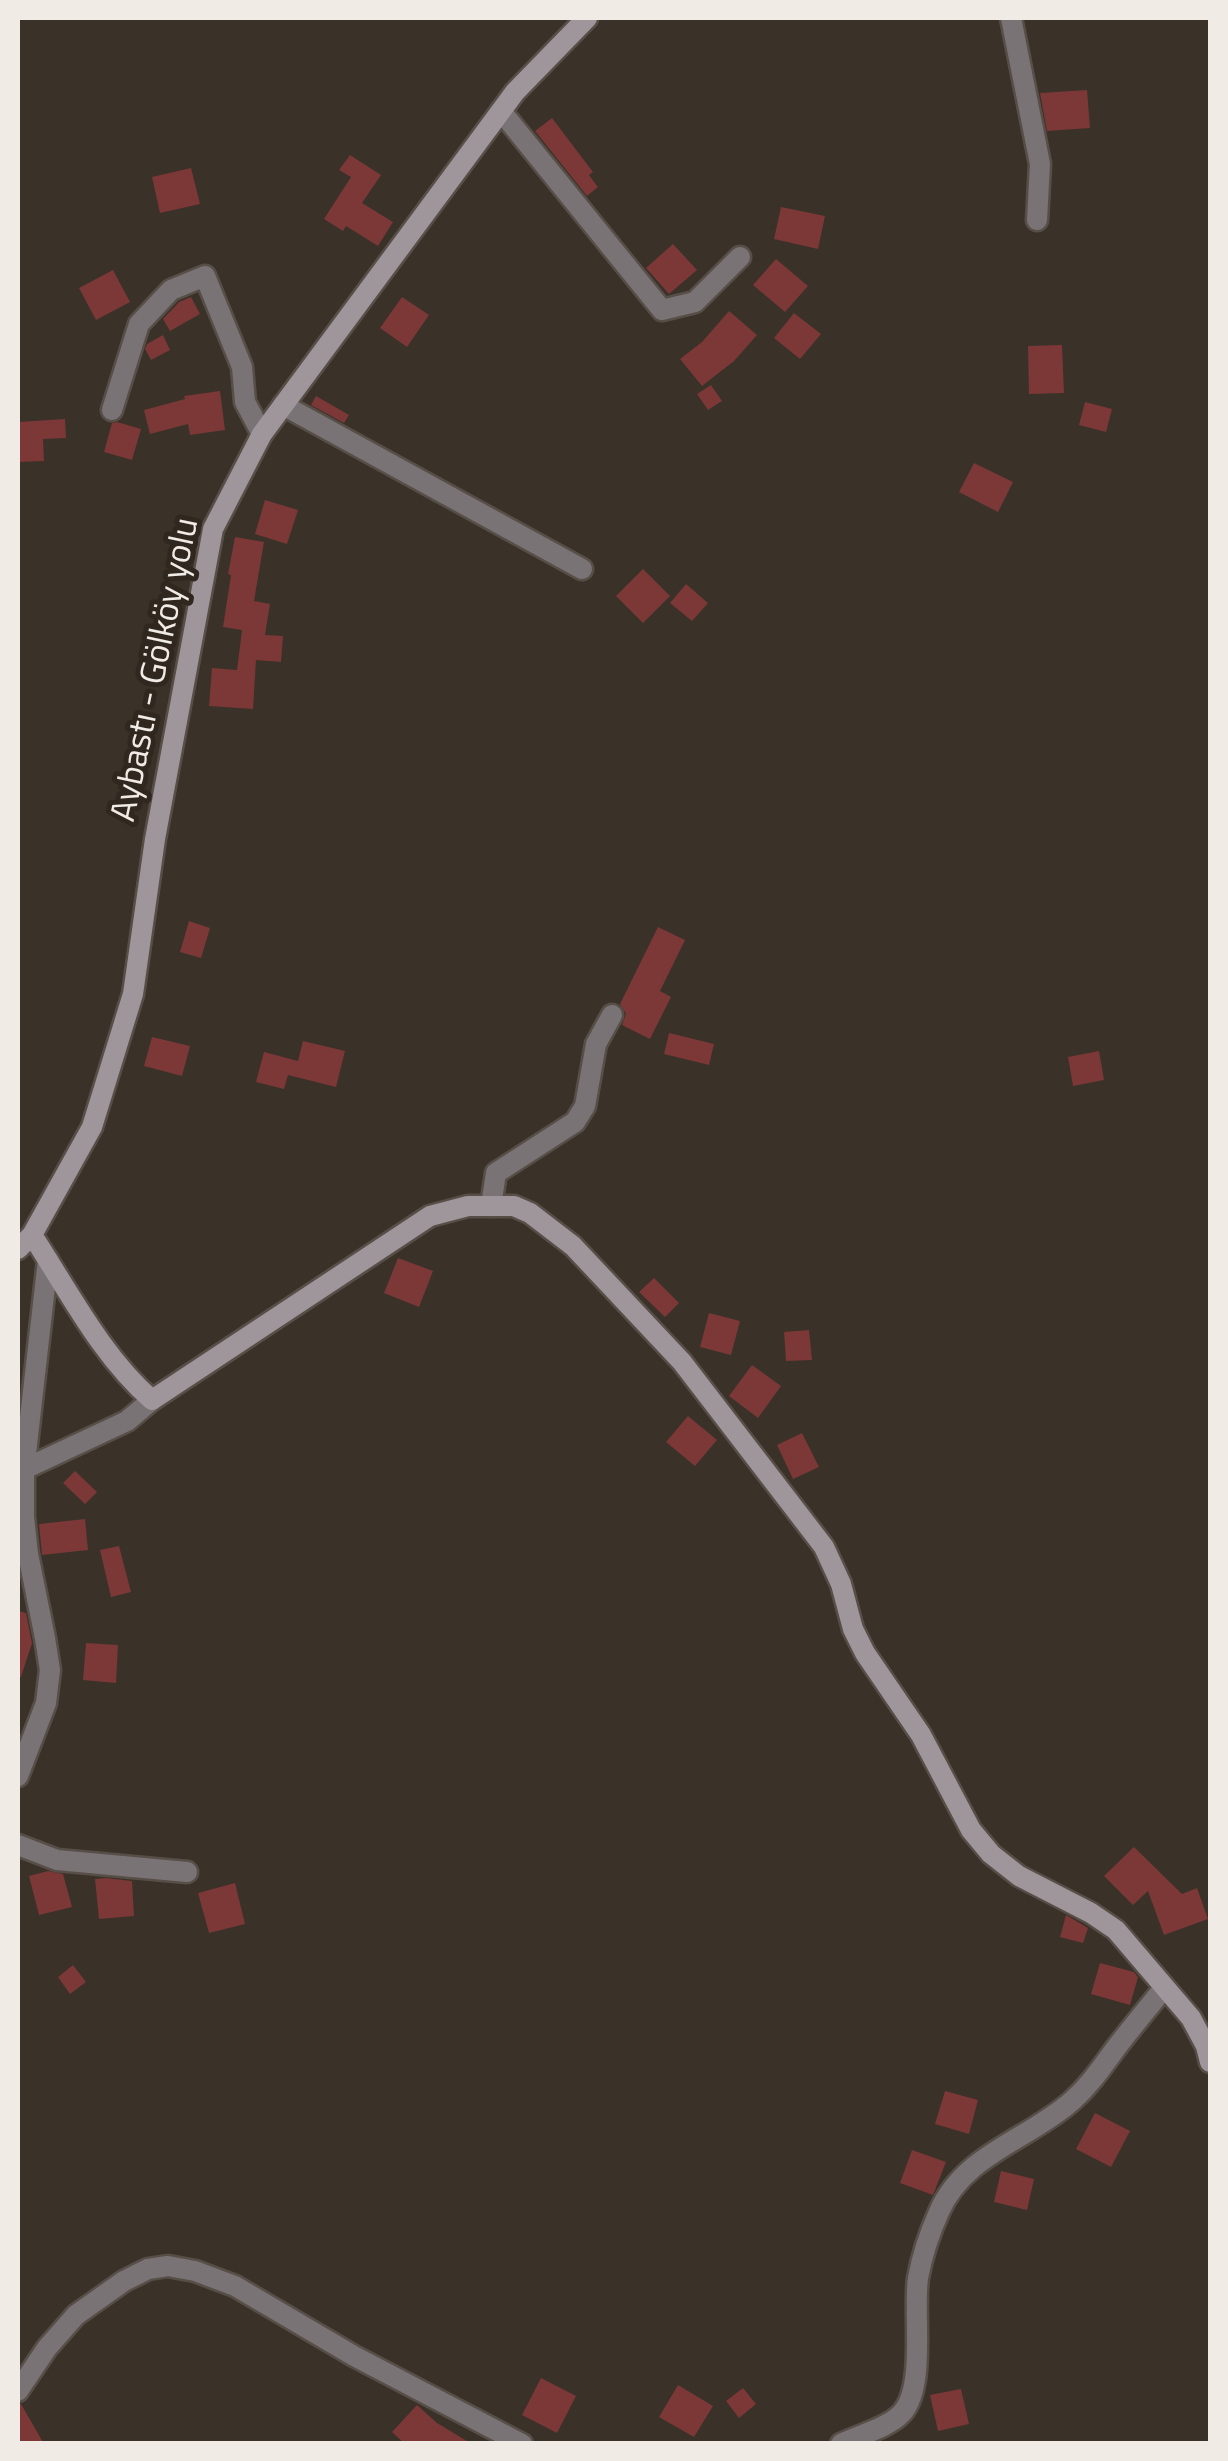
<!DOCTYPE html>
<meta charset="utf-8">
<style>
body{margin:0}
#map{position:relative;width:1228px;height:2461px;overflow:hidden;background:#3a3129;font-family:"Titillium Web",sans-serif}
canvas{display:block}
.frame{position:absolute;inset:0;border:20px solid #f1ebe6;pointer-events:none}
</style>
<div id="map">
<canvas width="1228" height="2461"></canvas>
<div class="frame"></div>
</div>
<script>
const context = document.querySelector('canvas').getContext('2d');
context.lineJoin = 'round';
function paint(path, color) {
  context.fillStyle = color;
  context.fill(path, 'evenodd');
}
function stroke(path, color, width, dash) {
  context.strokeStyle = color;
  context.lineWidth = width;
  context.lineCap = dash ? 'butt' : 'round';
  context.setLineDash(dash || []);
  context.stroke(path);
}
function label(font, color, halo, rows, align = 'center') {
  context.font = font + ' "Titillium Web",sans-serif';
  context.lineWidth = 10;
  context.setLineDash([]);
  context.textBaseline = 'middle';
  context.strokeStyle = halo;
  context.fillStyle = color;
  for (const [text, x, y, turn = 0] of rows) {
    context.save();
    context.translate(x, y);
    context.rotate((+turn || 0) * Math.PI / 180);
    context.textAlign = isNaN(turn) ? turn : align;
    if (halo) context.strokeText(text, 0, 0);
    context.fillText(text, 0, 0);
    context.restore();
  }
}
paint(new Path2D(`
 M1087 90 1090 128 1047 131 1040 93Z
 M552 118 593 172 589 175 598 187 587 196 535 131Z
 M350 155 381 175 362 203 393 222 378 246 346 226 343 231 324 219 351 177 339 170Z
 M191 168 200 204 160 213 152 177Z
 M781 207 825 216 818 249 774 239Z
 M673 244 697 270 669 294 646 268Z
 M776 259 808 286 785 312 753 285Z
 M113 270 130 302 96 320 79 288Z
 M191 297 200 314 170 331 163 319 179 302Z
 M402 297 429 315 407 347 380 328Z
 M729 311 757 335 734 361 702 386 680 359 702 342Z
 M794 313 821 334 800 359 774 338Z
 M163 335 170 350 151 360 145 349 147 344Z
 M1062 345 1064 393 1029 394 1028 346Z
 M711 385 722 401 708 410 697 394Z
 M220 391 225 430 190 435 188 424 150 434 144 410 185 399 184 396Z
 M316 396 349 415 344 423 311 405Z
 M1085 402 1112 409 1106 432 1079 425Z
 M65 419 66 438 43 439 44 461 18 462V422Z
 M117 422 141 429 132 460 104 452 112 423Z
 M974 463 1013 482 998 512 959 492Z
 M265 500 298 510 287 544 255 534Z
 M235 537 264 542 254 601 270 604 265 635 283 636 281 662 256 660 253 709 209 706 212 668 237 670 242 630 223 627 231 575 228 574Z
 M643 569 670 596 643 623 616 596Z
 M686 584 708 603 692 621 670 603Z
 M189 921 210 928 201 958 180 952Z
 M658 927 685 940 660 991 671 997 650 1039 622 1025 626 1014 620 1004Z
 M669 1033 714 1044 709 1065 664 1054Z
 M152 1037 190 1046 182 1076 144 1066Z
 M303 1041 345 1051 336 1087 288 1075 284 1089 256 1082 264 1052 298 1061Z
 M1099 1051 1104 1080 1073 1086 1068 1057Z
 M398 1258 433 1271 419 1307 384 1293Z
 M654 1278 679 1303 665 1317 639 1292Z
 M709 1313 740 1321 731 1355 700 1347Z
 M809 1330 812 1360 786 1361 784 1332Z
 M752 1365 781 1386 758 1418 729 1396Z
 M688 1416 717 1440 695 1466 666 1442Z
 M802 1433 819 1467 793 1479 777 1445Z
 M75 1471 97 1492 85 1504 63 1483Z
 M85 1519 88 1550 42 1555 39 1524Z
 M119 1546 131 1592 111 1597 100 1550Z
 M18 1611 26 1613 32 1643 21 1677H18Z
 M86 1643 118 1645 116 1683 83 1680Z
 M1134 1847 1182 1894 1197 1888 1208 1919 1164 1935 1148 1891 1133 1905 1104 1876Z
 M48 1871 63 1874 72 1907 39 1915 29 1876Z
 M106 1878 132 1881 134 1916 99 1919 95 1879Z
 M235 1883 245 1924 209 1933 198 1893Z
 M1066 1915 1088 1928 1083 1943 1060 1937Z
 M1100 1963 1134 1972 1138 1977 1130 2005 1091 1994Z
 M73 1965 86 1982 70 1994 58 1977Z
 M945 2091 978 2100 969 2134 935 2124Z
 M1095 2113 1130 2131 1111 2167 1076 2149Z
 M912 2150 946 2162 933 2195 900 2183Z
 M1001 2171 1034 2179 1027 2210 994 2202Z
 M541 2378 576 2396 557 2433 522 2415Z
 M678 2385 713 2406 694 2437 659 2417Z
 M743 2388 756 2404 739 2418 726 2401Z
 M961 2389 969 2424 938 2431 930 2395Z
 M21 2404 44 2444H18V2405Z
 M417 2405 437 2423 472 2444H405L392 2432Z`), '#7b3837');
const street = new Path2D(`
 M1011 18 1040 164 1037 220
 M501 111 662 310 695 302 740 257
 M283 405 582 569
 M112 410 139 324 171 290 205 276 242 367 245 402 262 434
 M491 1206 496 1173 575 1122 585 1106 596 1044 612 1015
 M18 1472 127 1421 152 1400
 M18 1776 46 1703 50 1670 45 1638 28 1554 24 1517V1471L48 1260
 M18 1845 57 1860 187 1872
 M18 2391 47 2348 76 2315 124 2281 148 2269 168 2266 195 2271 235 2286 354 2356 522 2444
 M841 2444C859 2435 888 2428 902 2413 926 2386 913 2314 918 2278 922 2256 930 2232 939 2212 964 2154 1028 2140 1072 2101 1090 2085 1102 2067 1116 2048 1132 2027 1148 2008 1164 1988`);
const secondary = new Path2D(`
 M32 1235C68 1290 102 1357 152 1400L430 1216 468 1206H514L530 1213 573 1246 682 1362 824 1547 841 1584 853 1629 865 1653 921 1735 971 1830 991 1854 1019 1876 1091 1913 1116 1930 1191 2018 1206 2046 1210 2062
 M18 1249 32 1235 92 1127 133 994 155 839 213 529 262 434 515 92 587 18`);
stroke(street, '#574f47', 25);
stroke(secondary, '#574f47', 25);
stroke(street, '#797376', 20);
stroke(secondary, '#9f969b', 20);
label('35px', '#f1ebe6', '#30271f', [
 ["Aybastı - Gölköy yolu",157,670,-78]
]);
</script>
